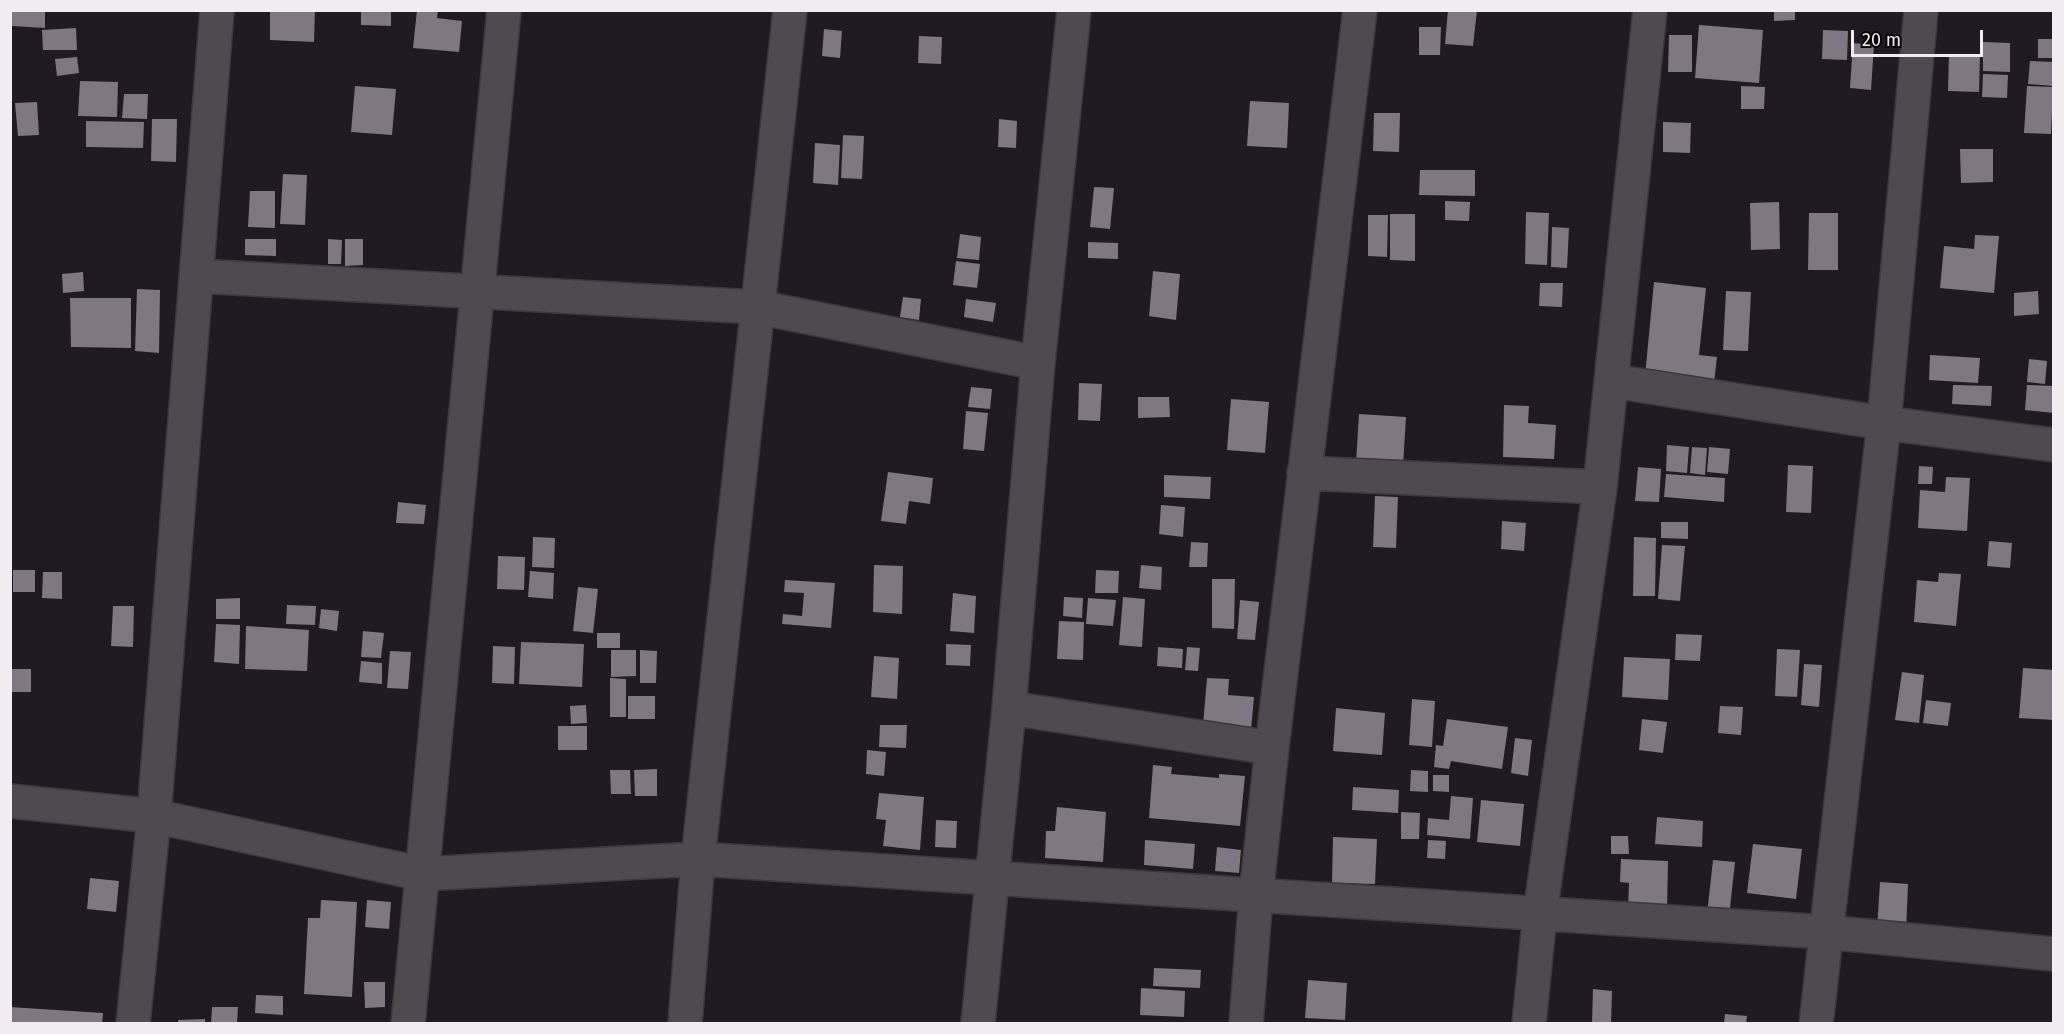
<!DOCTYPE html>
<style>
body{margin:0}
#map{position:relative;width:2064px;height:1034px;overflow:hidden;background:#201a22;font-family:"Fira Sans",sans-serif}
canvas{display:block}
.frame{position:absolute;inset:0;border:12px solid #f0ecf2;pointer-events:none}
.scale{position:absolute;left:1851px;top:30px;width:132px;height:27px;box-sizing:border-box;border:3px solid #f0ecf2;border-top:0;padding-left:8px;font-size:18px;line-height:21px;white-space:nowrap;color:#f0ecf2;-webkit-text-stroke:4px #080609;paint-order:stroke}
</style>
<div id="map">
<canvas width="2064" height="1034"></canvas>
<div class="frame"></div>
<div class="scale">20 m</div>
</div>
<script>
const context = document.querySelector('canvas').getContext('2d');
context.lineJoin = 'round';
function paint(path, color) {
  context.fillStyle = color;
  context.fill(path, 'evenodd');
}
function stroke(path, color, width, dash) {
  context.strokeStyle = color;
  context.lineWidth = width;
  context.lineCap = dash ? 'butt' : 'round';
  context.setLineDash(dash || []);
  context.stroke(path);
}
paint(new Path2D(`
 M12 10H45V28L12 26Z
 M270 10H315L314 42 270 40Z
 M361 10H391V26L361 25Z
 M417 10H438L437 18 462 21 459 52 413 48Z
 M1448 10H1477L1473 46 1445 44Z
 M1774 10H1795V20L1774 21Z
 M1699 25 1763 30 1759 83 1695 78Z
 M1419 27H1441L1440 55H1419Z
 M76 28 77 50H43L42 30Z
 M824 29 842 31 840 58 822 56Z
 M1823 30 1848 31 1847 60 1822 59Z
 M1669 35H1692V72H1668Z
 M919 36 942 37 941 64 918 63Z
 M2038 39H2054V58H2038Z
 M1983 42 2010 43V72L1983 71Z
 M1853 43 1874 45 1871 90 1850 88Z
 M1949 54 1980 55 1979 92 1948 91Z
 M77 57 79 73 57 76 55 59Z
 M2030 61 2054 62V86L2028 84Z
 M1983 74 2008 75 2007 98 1982 97Z
 M80 81 118 82 117 117 78 116Z
 M355 86 396 89 392 135 351 132Z
 M1741 86 1765 87 1764 109H1741Z
 M2027 86 2053 87 2051 134 2024 133Z
 M124 94H148L147 119 122 118Z
 M1250 101 1289 103 1287 148 1247 146Z
 M37 102 39 135 18 136 15 103Z
 M1374 113H1400L1399 152 1373 151Z
 M152 119H177L176 162 151 161Z
 M999 119 1017 121 1016 148 998 147Z
 M86 121 144 122 143 148 86 147Z
 M1663 122 1691 123 1690 153 1663 152Z
 M843 135 864 136 862 179 841 178Z
 M815 143 840 145 838 185 813 183Z
 M1960 149H1993V182L1961 183Z
 M1420 170H1475V196L1419 195Z
 M283 174 307 175 305 225 280 224Z
 M1094 187 1114 188 1110 229 1090 227Z
 M250 191H275V228L248 227Z
 M1445 201 1470 202 1469 221 1445 220Z
 M1779 202 1780 249 1751 250 1750 203Z
 M1526 212 1549 213 1547 265 1525 264Z
 M1809 213H1838V270H1808Z
 M1390 214H1415V261L1390 260Z
 M1368 215H1388L1387 257 1368 256Z
 M1552 227 1569 228 1567 268 1551 267Z
 M960 234 981 237 979 260 957 258Z
 M1975 235 1999 236 1994 293 1940 288 1944 246 1974 249Z
 M245 239H276V256L245 255Z
 M328 239 342 240 341 264H328Z
 M345 239H363V265L345 266Z
 M1088 242 1118 243V259L1088 258Z
 M956 261 980 264 977 288 953 285Z
 M1153 271 1180 274 1176 320 1149 316Z
 M83 272 84 291 63 293 62 274Z
 M1654 282 1706 288 1699 355 1717 357 1714 383 1645 376Z
 M1540 283H1563L1562 307 1539 306Z
 M137 289 160 290 159 353 135 351Z
 M1726 291 1751 292 1748 351 1723 350Z
 M2038 291 2039 314 2014 316V293Z
 M903 297 921 299 919 320 900 317Z
 M70 298H131V348L71 347Z
 M966 299 996 303 993 322 964 317Z
 M1930 355 1980 358 1978 383 1929 380Z
 M2029 359 2047 361 2045 384 2027 382Z
 M1079 383 1102 384 1100 421 1078 420Z
 M1953 385 1992 386 1991 406 1952 404Z
 M2027 385 2054 386V413L2025 410Z
 M971 387 992 389 990 409 968 407Z
 M1138 397H1169L1170 417 1138 418Z
 M1231 399 1269 402 1265 453 1227 450Z
 M1504 405 1529 406 1528 423 1556 425 1554 459 1503 457Z
 M966 411 988 413 984 451 963 449Z
 M1359 414 1406 417 1403 466 1356 463Z
 M1667 445 1689 447 1687 473 1666 471Z
 M1692 447 1707 448 1705 475 1690 473Z
 M1709 447 1730 449 1728 474 1707 472Z
 M1788 465 1813 466 1811 513 1786 512Z
 M1919 466 1933 467 1932 484H1918Z
 M1638 467 1661 469 1659 502 1635 501Z
 M888 472 933 478 930 504 909 501 906 524 881 521Z
 M1666 474 1725 478 1724 502 1664 497Z
 M1164 475 1211 477 1210 499 1164 497Z
 M1946 477 1970 478 1967 531 1918 528 1920 490 1945 492Z
 M1375 496 1398 497 1396 548 1373 547Z
 M398 502 426 505 424 524 396 523Z
 M1161 505 1185 507 1183 537 1159 534Z
 M1502 521 1526 523 1524 551 1501 549Z
 M1661 522H1688V539L1661 538Z
 M533 537 555 538 554 568 532 567Z
 M1634 537 1656 538 1655 596H1633Z
 M1989 541 2012 543 2010 568 1987 566Z
 M1191 542 1208 543 1207 567H1189Z
 M1662 545 1685 546 1680 601 1658 599Z
 M498 556 525 557 524 590 497 589Z
 M874 565 903 566 902 614 873 612Z
 M1141 565 1162 567 1161 590 1139 588Z
 M13 570H35V592H13Z
 M1096 570 1119 571 1118 593H1095Z
 M530 571 554 573 553 599 528 597Z
 M43 572H62V599L42 598Z
 M1939 573 1961 574 1956 626 1914 622 1917 580 1938 582Z
 M1212 579H1235L1234 629 1212 628Z
 M785 580 835 583 831 628 782 624 783 614 802 616 804 593 784 592Z
 M578 587 598 589 593 633 573 631Z
 M953 593 976 596 974 633 950 631Z
 M1064 597 1083 598 1082 618 1063 616Z
 M1123 597 1145 599 1142 647 1119 645Z
 M240 598V619H216V599Z
 M1088 598 1116 600 1113 626 1086 624Z
 M1240 600 1259 602 1255 640 1237 639Z
 M287 605 316 606 315 625 286 624Z
 M113 606H134L133 647 111 646Z
 M321 609 339 611 337 631 319 628Z
 M1059 621 1084 622 1083 660 1057 659Z
 M216 624 240 625 239 664 214 662Z
 M246 626 309 630 307 671 245 669Z
 M363 631 384 633 381 658 361 657Z
 M597 633H620V648H597Z
 M1676 634 1702 635 1700 661 1675 660Z
 M521 642 584 644 582 687 519 684Z
 M946 644 971 645 970 666 946 665Z
 M493 646 515 647 514 684 492 683Z
 M1158 647 1183 649 1182 668 1157 666Z
 M1187 647 1200 648 1198 671 1185 670Z
 M1777 649 1800 650 1797 697 1775 696Z
 M611 650H636V676L611 677Z
 M640 650 657 651 656 683H640Z
 M390 651 411 652 408 689 387 688Z
 M874 656 899 658 897 699 871 697Z
 M1624 657 1670 659 1668 700 1622 697Z
 M361 661 382 663V684L359 682Z
 M1804 664 1822 665 1819 707 1801 705Z
 M2023 668 2054 670V720L2019 718Z
 M10 669H31V692H10Z
 M1902 672 1924 675 1919 723 1895 720Z
 M610 678 626 679V717H610Z
 M1207 678 1229 679 1228 695 1254 697 1251 730 1203 725Z
 M628 696H655V719H628Z
 M1412 699 1435 701 1432 747 1409 745Z
 M1926 700 1951 703 1948 726 1923 723Z
 M586 705 587 723 571 724 570 706Z
 M1720 706 1743 707 1741 735 1718 733Z
 M1336 708 1385 713 1382 755 1333 751Z
 M1447 719 1508 727 1502 769 1451 761 1449 769 1434 767 1436 745 1443 746Z
 M1642 719 1667 722 1663 753 1639 750Z
 M880 725H907L906 748 879 747Z
 M558 726H587V750H558Z
 M1515 738 1532 740 1528 776 1511 773Z
 M867 750 886 752 884 776 866 774Z
 M1153 765 1172 767 1171 774 1219 778V774L1245 776 1240 826 1149 818Z
 M657 769V796H635L634 770Z
 M610 770H630L631 794H611Z
 M1411 770 1428 771V792L1410 791Z
 M1433 775H1449V792L1433 791Z
 M1353 787 1399 790 1398 813 1352 810Z
 M879 793 924 797 920 850 883 846 886 820 876 819Z
 M1451 796 1473 798 1470 839 1427 835 1428 818 1449 820Z
 M1481 800 1524 804 1520 846 1477 842Z
 M1057 807 1106 812 1103 862 1045 858 1046 831H1055Z
 M1401 812 1420 813 1419 839H1401Z
 M1657 817 1703 821 1702 847 1655 844Z
 M936 820 957 821 956 848 935 847Z
 M1611 836H1628L1629 854H1611Z
 M1333 837 1377 839 1375 884 1332 883Z
 M1145 840 1195 844 1193 869 1144 865Z
 M1428 840 1446 841 1445 859 1427 858Z
 M1753 844 1802 849 1796 899 1747 893Z
 M1217 847 1241 850 1239 873 1215 871Z
 M1621 859 1668 861 1667 910 1628 908 1629 883 1620 882Z
 M1713 860 1735 862 1729 917 1707 914Z
 M90 878 119 881 116 912 87 909Z
 M1880 882 1908 884 1906 931 1877 929Z
 M321 900 357 902 352 997 304 994 308 918H320Z
 M367 900 391 902 389 929 365 927Z
 M1154 968 1201 970 1200 988 1153 986Z
 M1308 980 1347 983 1345 1020 1305 1018Z
 M364 982H385V1007L365 1008Z
 M1141 988 1185 991 1184 1017 1140 1015Z
 M1593 989 1612 991 1611 1024H1592Z
 M256 995 283 996V1015L255 1013Z
 M10 1007 103 1013 102 1024H10Z
 M212 1007H238L237 1024H211Z
 M1725 1014 1747 1016 1746 1024H1724Z
 M205 1019V1024H178V1020Z`), '#7f7782');
const minor = new Path2D(`
 M198 276 757 307 1038 363
 M1612 381 1884 423 2054 445
 M1304 473 1600 487
 M1009 708 1272 748
 M10 801 154 816 422 874 698 859 1825 932 2054 954
 M133 1024 154 816 217 10
 M408 1024 504 10
 M685 1024 698 859 790 10
 M978 1024 1009 708 1038 363 1074 10
 M1246 1024 1256 895 1272 748 1360 10
 M1529 1024 1540 914 1600 487 1650 10
 M1816 1024 1884 423 1921 10`);
stroke(minor, '#3d373f', 36);
stroke(minor, '#4e4a4f', 33);
</script>
